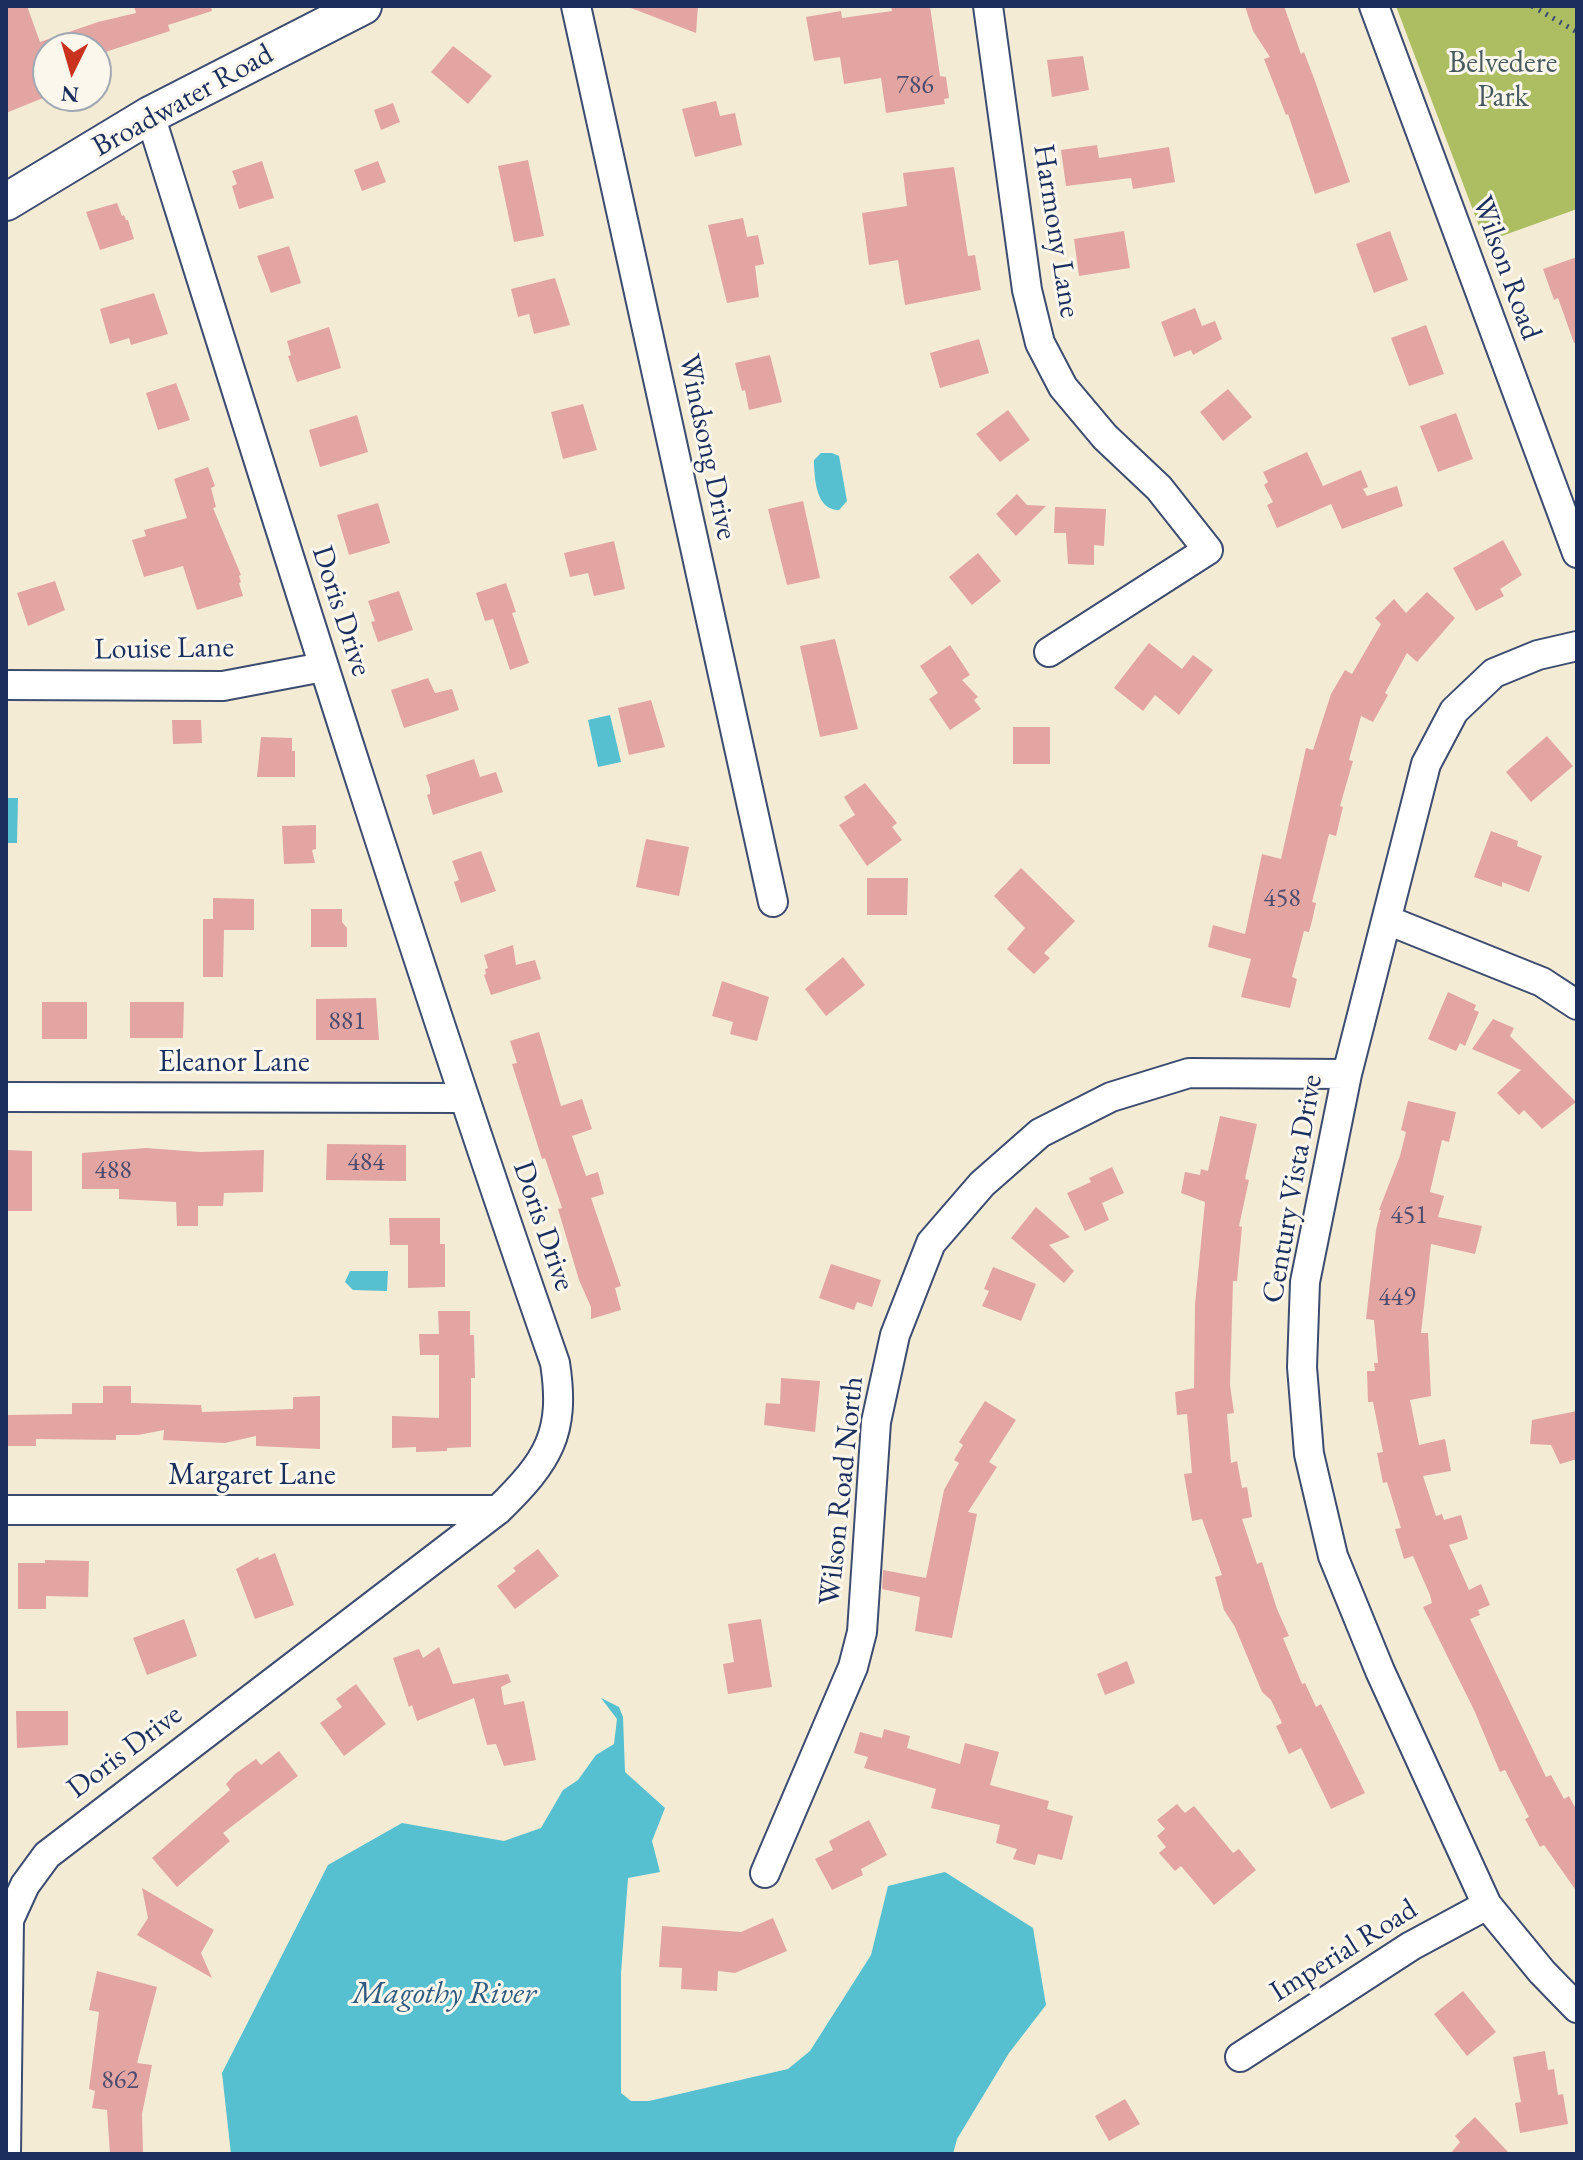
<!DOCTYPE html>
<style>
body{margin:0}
#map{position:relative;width:1583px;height:2160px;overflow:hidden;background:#f4ebd5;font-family:"EB Garamond",serif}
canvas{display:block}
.frame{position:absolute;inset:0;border:8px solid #1b2f5e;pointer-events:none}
.north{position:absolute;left:32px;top:32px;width:80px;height:80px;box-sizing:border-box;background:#fbf7ec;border:2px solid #a1a7b3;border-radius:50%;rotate:185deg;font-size:22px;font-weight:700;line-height:32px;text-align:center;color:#1b2f5e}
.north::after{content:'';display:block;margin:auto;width:28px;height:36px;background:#c8321e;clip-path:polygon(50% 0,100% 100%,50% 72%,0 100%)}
</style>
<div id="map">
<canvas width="1583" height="2160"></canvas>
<div class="frame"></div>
<div class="north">N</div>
</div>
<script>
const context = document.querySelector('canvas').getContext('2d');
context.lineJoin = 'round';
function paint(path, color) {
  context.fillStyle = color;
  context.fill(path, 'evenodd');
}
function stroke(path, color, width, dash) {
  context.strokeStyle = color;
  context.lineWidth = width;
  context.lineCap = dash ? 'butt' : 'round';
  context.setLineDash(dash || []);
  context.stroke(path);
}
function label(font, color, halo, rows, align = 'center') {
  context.font = font + ' "EB Garamond",serif';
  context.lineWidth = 6;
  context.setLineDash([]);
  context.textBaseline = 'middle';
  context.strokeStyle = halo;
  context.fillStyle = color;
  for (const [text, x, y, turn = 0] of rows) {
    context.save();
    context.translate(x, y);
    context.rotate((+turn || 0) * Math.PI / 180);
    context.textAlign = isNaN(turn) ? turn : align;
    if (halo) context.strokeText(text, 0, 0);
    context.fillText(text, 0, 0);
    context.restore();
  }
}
paint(new Path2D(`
 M1396 6H1577V209L1485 242Z`), '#adbe62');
paint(new Path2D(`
 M821 453H832L839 456 847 501 839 510C817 510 815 483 814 465V460Z
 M610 715 621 762 598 767 588 720Z
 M6 798H18L17 843H6Z
 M350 1271H388L387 1291 353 1290 345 1282Z
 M601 1698 619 1707 623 1717 625 1772 665 1808 652 1841 660 1872 628 1878 621 1973V2093L631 2101H649L788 2069 810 2051 871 1955 888 1886 945 1872 1033 1928 1046 2005 1009 2053 957 2139 953 2154H231L222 2073 328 1865 402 1823 504 1841 541 1828 563 1790 578 1780 596 1755 614 1744 617 1719Z`), '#56c0d1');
paint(new Path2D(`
 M6 6H27L40 42 98 22 136 13 134 6H211L212 11 168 25 170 31 96 55V48H48V96L6 113Z
 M631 6H698L696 33 631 8Z
 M891 6H930L940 76 946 77 949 98 944 99 945 104 886 113 881 78 844 84 840 57 814 61 806 17 841 11 842 18 892 11Z
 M1245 6H1284L1301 54 1304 52 1315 81 1350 182 1315 194 1288 114 1286 115 1264 59 1270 57 1253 31Z
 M453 46 492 76 468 104 431 72Z
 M1083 56 1089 90 1052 97 1047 60Z
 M716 101 720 116 735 113 742 145 695 157 682 109Z
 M393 103 400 122 381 130 374 110Z
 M1097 145 1099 158 1169 147 1175 182 1133 189 1131 178 1066 186 1061 150Z
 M528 160 544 236 514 242 498 166Z
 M262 161 274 198 239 209 232 186 237 184 232 171Z
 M378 161 386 182 362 191 354 170Z
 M954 167 968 256 975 255 981 290 905 305 898 260 869 265 862 213 907 206 903 173Z
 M117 203 122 216 124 215 126 220H128L134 239 100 250 86 212Z
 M743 218 747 237 758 235 764 264 755 266 759 297 727 303 708 225Z
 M1124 231 1130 268 1079 276 1074 239Z
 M1390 231 1408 280 1374 293 1356 244Z
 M289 246 301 283 271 293 257 256Z
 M1577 257V342L1574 343 1558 298 1554 300 1543 269Z
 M555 278 570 325 534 334 529 314 518 317 511 289Z
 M154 293 168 334 131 345 129 338 110 344 100 309Z
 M1195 308 1202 326 1215 321 1222 339 1193 355 1191 350 1174 357 1161 322Z
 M1426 325 1444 374 1409 386 1391 338Z
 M329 327 341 368 297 382 288 356 291 355 287 341Z
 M979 339 989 373 940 388 930 353Z
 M770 355 782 402 749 410 745 390 742 391 735 363Z
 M176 383 190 420 158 430 146 393Z
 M1228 389 1252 417 1223 441 1200 412Z
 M583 404 597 450 563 459 551 412Z
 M1008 410 1030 440 1000 462 976 434Z
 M1456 413 1473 459 1438 472 1420 426Z
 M357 415 368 452 320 467 309 430Z
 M1307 452 1323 486 1361 470 1368 487 1363 489 1367 496 1397 486 1403 506 1342 529 1331 504 1277 528 1267 505 1273 502 1264 485 1268 482 1263 472Z
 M208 467 215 486 211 488 216 507 213 508 241 575 239 576 241 582 239 583 243 596 197 610 183 566 144 577 132 540 146 536 144 530 187 518 174 479Z
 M1017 494 1027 505 1046 506 1016 536 996 514Z
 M803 501 820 578 787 585 768 509Z
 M378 503 390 543 349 555 337 515Z
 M1055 507 1106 509 1104 546 1094 545V565L1068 564 1066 533H1054Z
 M1503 540 1522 575 1500 589 1504 596 1476 611 1453 568Z
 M614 541 625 589 594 596 588 573 570 577 564 553Z
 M978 553 1001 581 972 605 949 577Z
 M55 581 65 610 28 626 17 593Z
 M506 583 516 612 512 613 529 663 510 670 493 619 485 621 476 593Z
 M399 591 413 630 378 642 371 622 375 621 368 601Z
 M1427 592 1455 618 1417 662 1407 653 1385 693 1388 695 1373 722 1361 716 1349 760 1353 761 1340 806 1343 807 1336 836 1329 834 1312 902 1316 903 1312 921 1309 932 1304 931 1292 977 1297 979 1290 1008 1241 997 1251 959 1208 947 1213 925 1245 934 1262 854 1281 859 1306 748 1313 750 1331 694 1345 670 1352 674 1381 624 1375 618 1394 599 1406 613Z
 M835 639 858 729 820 737 800 646Z
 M1149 643 1182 669 1193 655 1213 670 1179 715 1155 695 1143 711 1114 688Z
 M950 645 970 675 962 680 978 697 974 700 981 709 950 730 929 699 938 693 920 666Z
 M428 678 435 693 452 689 459 710 404 728 391 690Z
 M651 700 665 747 629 755 618 708Z
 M172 720H201L202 743 173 744Z
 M1013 727H1050V764H1013Z
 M1547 736 1573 766 1531 802 1506 772Z
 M261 737 292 738V751H295V777H257Z
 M474 759 480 777 496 772 503 792 433 815 427 795 430 794V788L426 775Z
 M865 783 897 823 892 827 902 840 867 866 839 825 855 815 844 797Z
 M316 825V849L312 850 315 863 284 864 282 826Z
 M1491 831 1518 841 1517 846 1542 856 1529 892 1502 882V887L1474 877Z
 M646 839 689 847 679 896 636 887Z
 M481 851 496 891 461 903 454 882 459 880 452 861Z
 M1021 868 1075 921 1044 953 1050 958 1034 974 1007 949 1025 928 994 896Z
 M867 878H908L907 915H867Z
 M213 898 254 899V930H224L223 977H203V919H213Z
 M311 909H342V922L347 928V947H311Z
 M513 945 516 965 535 960 541 979 491 995 484 975 486 974 485 969 488 968 484 955Z
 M843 957 865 985 826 1016 805 989Z
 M722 981 769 997 757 1041 730 1034 733 1022 712 1016Z
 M1448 992 1476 1005 1474 1010 1479 1012 1465 1046 1460 1043 1456 1051 1428 1039Z
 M376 998 379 1040H316V999Z
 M42 1002H87V1039H42Z
 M130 1002H184L183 1038H130Z
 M1493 1019 1514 1028 1510 1036 1576 1102 1542 1129 1524 1110 1519 1115 1497 1093 1521 1070 1472 1049Z
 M539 1032 561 1106 582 1099 592 1129 572 1136 586 1176 598 1172 604 1194 591 1198 621 1286 615 1288 621 1310 591 1319V1307L579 1280 558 1209 562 1208 545 1158 542 1159 512 1064 517 1063 510 1041Z
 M1408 1101 1456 1112 1449 1142 1442 1140 1430 1192 1444 1196 1438 1217 1482 1226 1475 1254 1431 1244 1421 1333H1428L1431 1396 1410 1400 1419 1445 1445 1439 1451 1471 1423 1476 1436 1516 1442 1514 1444 1520 1461 1515 1468 1539 1449 1545 1469 1590 1481 1584 1490 1605 1478 1610 1480 1615 1470 1619 1546 1777 1551 1775 1564 1799 1569 1796 1577 1811V1892L1544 1845 1540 1847 1525 1819 1529 1817 1505 1770 1500 1772 1474 1710 1423 1607 1432 1603 1430 1595 1413 1556 1404 1559 1395 1529 1401 1528 1387 1482 1383 1483 1377 1453 1383 1452 1373 1402H1368L1367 1371H1375L1374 1363H1378L1374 1320 1366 1319 1376 1230 1381 1210H1379L1400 1156 1406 1132 1401 1130Z
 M1220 1116 1257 1124 1245 1179 1249 1180 1239 1226 1242 1227 1237 1281H1233L1230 1385 1234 1413 1227 1414 1231 1463 1237 1461 1242 1488 1247 1487 1252 1517 1242 1519 1257 1564 1262 1562 1277 1609 1289 1636 1283 1638 1302 1684 1305 1683 1316 1707 1321 1704 1365 1793 1331 1809 1301 1748 1289 1754 1276 1726 1282 1723 1271 1700 1262 1692 1235 1627 1224 1610 1215 1577 1222 1575 1202 1519 1192 1521 1184 1474 1192 1473 1187 1414 1177 1415 1175 1392 1194 1388 1195 1304 1205 1202 1181 1193 1185 1172 1200 1175 1201 1169 1208 1171Z
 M327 1144 406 1145V1181L326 1180Z
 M146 1148 200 1152 264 1150 263 1192 224 1193 223 1206H198V1226H177L176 1202 119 1199V1189H82V1153Z
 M6 1150 32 1151V1211H6Z
 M1112 1167 1124 1193 1102 1203 1109 1220 1085 1231 1067 1193 1091 1182 1089 1178Z
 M1036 1207 1070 1237 1049 1245 1074 1271 1064 1283 1011 1238Z
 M389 1218H440V1244H445V1287L408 1288V1245H390Z
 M831 1264 881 1280 872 1307 857 1302 854 1310 819 1298Z
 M993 1267 1036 1284 1021 1321 982 1306 989 1291 984 1289Z
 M438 1311H470V1335H474L475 1378H471V1447L447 1448V1451L416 1452V1447L392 1448V1416L439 1418V1355H420L419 1334H439Z
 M781 1378 820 1381 815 1432 764 1425 766 1403 780 1404Z
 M103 1386H131V1403L201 1405 202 1412 293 1409V1397L320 1396V1449L256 1446V1436L225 1443 163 1440 164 1430 138 1435H116V1440L36 1439V1446H6V1415L72 1414V1403H103Z
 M985 1401 1016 1420 989 1462 997 1467 968 1512 977 1514 952 1638 915 1631 920 1597 882 1589 883 1570 926 1578 944 1490 959 1463 954 1460 963 1445 959 1442Z
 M1577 1411V1459L1560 1464 1551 1445 1530 1444 1532 1420Z
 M538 1549 559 1576 515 1609 497 1586 516 1571 513 1568Z
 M275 1553 294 1605 255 1619 236 1569 258 1557 259 1560Z
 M45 1560 89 1561 88 1597 46 1596V1609H18V1563H45Z
 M184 1619 197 1656 147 1675 133 1638Z
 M761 1619 772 1687 728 1694 723 1664 734 1662 728 1624Z
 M439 1647 453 1684 508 1674 511 1682 501 1687 504 1705 524 1701 536 1760 504 1766 496 1744 487 1745 474 1698 417 1721 412 1705 409 1707 393 1658 419 1649 423 1658Z
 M1127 1661 1135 1683 1105 1695 1097 1674Z
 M356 1684 386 1724 344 1756 320 1723 342 1707 336 1699Z
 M16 1711H68V1745L17 1748Z
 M884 1729 910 1736 907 1748 960 1764 965 1743 999 1752 990 1785 1049 1801 1047 1809 1073 1816 1062 1860 1038 1854 1035 1865 1013 1859 1017 1849 996 1843 1000 1825 931 1808 936 1789 864 1768 868 1757 854 1753 860 1732 882 1738Z
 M279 1751 298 1776 223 1833 230 1841 177 1887 152 1858 230 1790 226 1784 235 1774 256 1759 261 1765Z
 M1177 1804 1185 1813 1194 1806 1233 1853 1239 1849 1256 1870 1214 1905 1181 1866 1175 1871 1159 1853 1166 1847 1157 1836 1165 1829 1157 1820Z
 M869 1820 887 1855 861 1869 863 1875 832 1890 815 1859 833 1850 829 1841Z
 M142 1888 214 1930 201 1953 212 1978 137 1935 148 1918Z
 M773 1918 787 1951 735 1973 718 1971 717 1991 681 1989 682 1968 659 1967 662 1926 741 1932Z
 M97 1971 157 1987 137 2063 152 2065 142 2114 143 2154H110L107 2110 92 2108 95 2091 89 2089 99 2012 89 2010Z
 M1463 1991 1496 2032 1467 2056 1434 2014Z
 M1545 2051 1548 2070 1554 2069 1558 2095 1563 2094 1568 2124 1520 2133 1515 2103 1521 2102 1513 2057Z
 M1125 2099 1140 2124 1109 2141 1095 2116Z
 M1475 2117 1510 2154H1450L1460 2142 1455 2136Z`), '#e2a5a2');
const minor = new Path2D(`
 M576 6 773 902
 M988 6 1027 290 1040 343 1063 387 1105 437 1159 488 1208 550 1049 652
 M1374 6 1577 553
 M1577 646 1538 655 1494 673 1454 711 1426 764 1347 1074 1305 1282 1302 1367 1309 1454 1333 1556 1380 1671 1487 1905 1542 1972 1577 2008
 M6 685 223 686 323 667
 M1387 920 1542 982 1577 1005
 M6 1097 462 1098
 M6 1510H498
 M765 1873 853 1667 862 1632 876 1422 895 1335 931 1243 982 1184 1040 1133 1111 1097 1189 1073 1347 1074
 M1240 2057 1411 1946 1487 1905
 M6 2154 9 1920 25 1885 47 1855 498 1510C548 1461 566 1434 555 1363 411 950 281 532 150 115`);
const tertiary = new Path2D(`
 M6 202 150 115 363 6`);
stroke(minor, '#3c4b70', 32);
stroke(tertiary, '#3c4b70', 40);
stroke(new Path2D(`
 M1532 6 1577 32`), '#3c4b70', 5, [2, 6]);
stroke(minor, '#fff', 28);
stroke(tertiary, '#fff', 36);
label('26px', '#4d4c6f', null, [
 ["786",915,86],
 ["458",1282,899],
 ["881",347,1022],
 ["484",366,1163],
 ["488",113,1171],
 ["451",1409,1216],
 ["449",1397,1298],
 ["862",120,2081]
]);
label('30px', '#475a5f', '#fbf7ec', [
 ["Belvedere",1503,64],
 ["Park",1503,98]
]);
label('30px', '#1b2f5e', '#fbf7ec', [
 ["Broadwater Road",183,101,-29],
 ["Harmony Lane",1056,231,81],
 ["Wilson Road",1506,268,70],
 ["Windsong Drive",707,447,78],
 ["Doris Drive",341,611,72],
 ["Louise Lane",164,649,-1],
 ["Eleanor Lane",234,1063],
 ["Century Vista Drive",1293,1189,-80],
 ["Doris Drive",543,1226,71],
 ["Margaret Lane",252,1476],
 ["Wilson Road North",842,1491,-84],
 ["Doris Drive",125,1752,-37],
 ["Imperial Road",1344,1951,-32]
]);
label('italic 32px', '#2d5a80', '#fbf7ec', [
 ["Magothy River",444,1994]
]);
</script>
